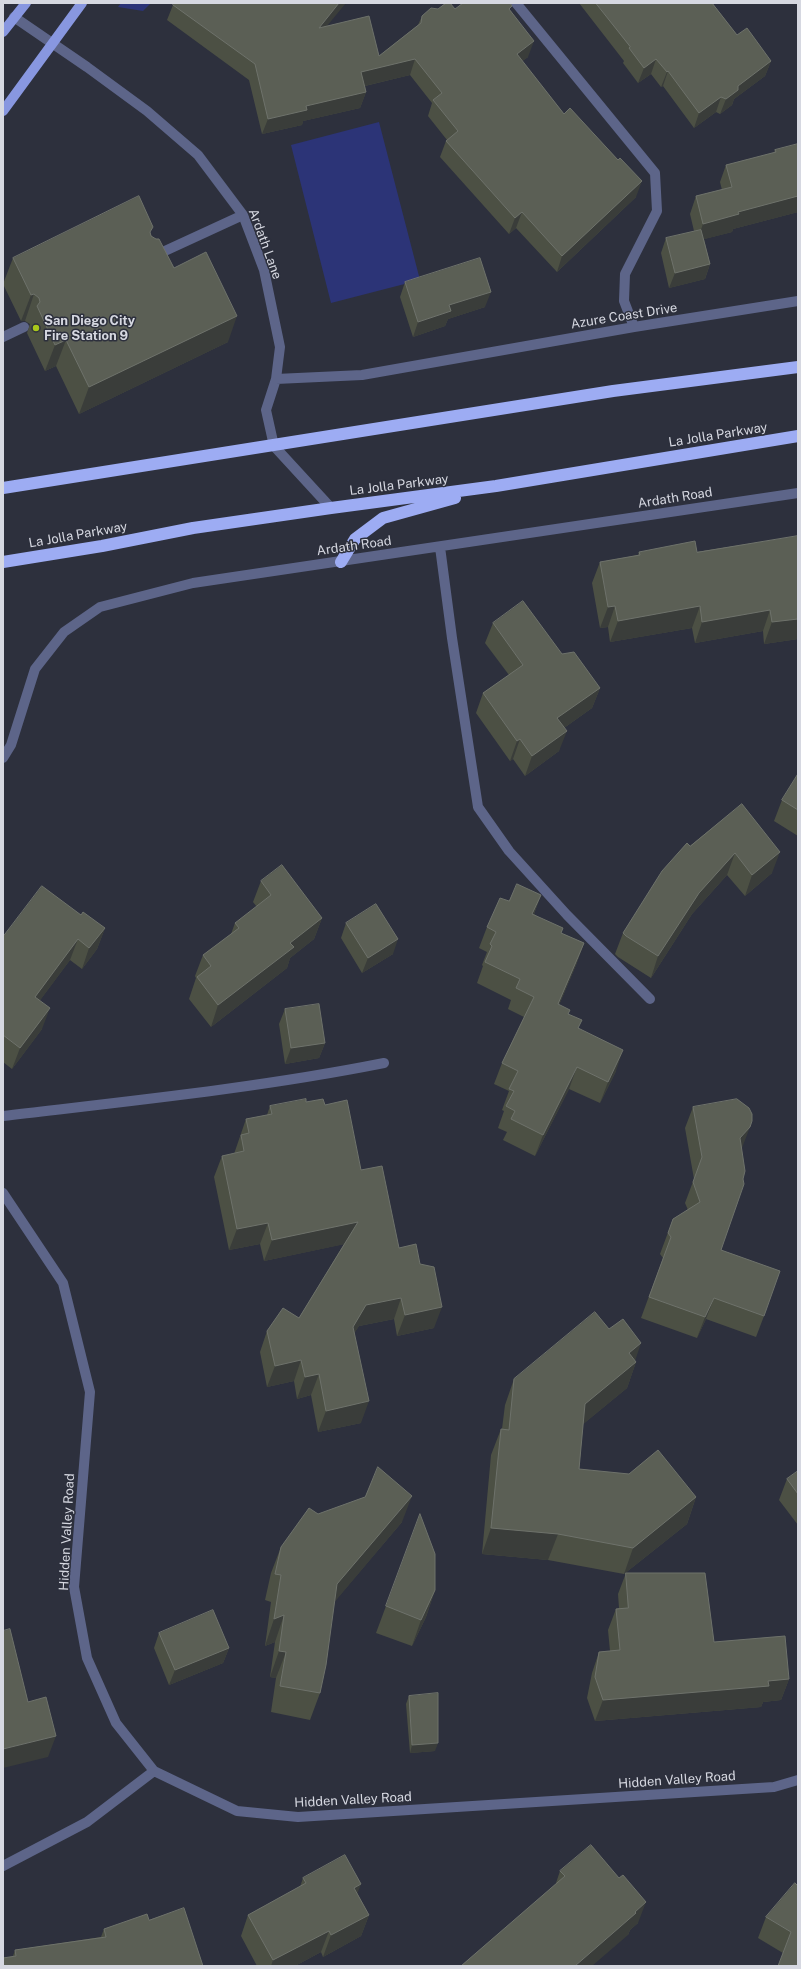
<!DOCTYPE html>
<style>
body{margin:0}
#map{position:relative;width:801px;height:1969px;overflow:hidden;background:#2d303d;font-family:"Public Sans",sans-serif}
canvas{display:block}
.frame{position:absolute;inset:0;border:4px solid #d6d8e1;pointer-events:none}
</style>
<div id="map">
<canvas width="801" height="1969"></canvas>
<div class="frame"></div>
</div>
<script>
const context = document.querySelector('canvas').getContext('2d');
context.lineJoin = 'round';
function paint(path, color) {
  context.fillStyle = color;
  context.fill(path, 'evenodd');
}
function stroke(path, color, width, dash) {
  context.strokeStyle = color;
  context.lineWidth = width;
  context.lineCap = dash ? 'butt' : 'round';
  context.setLineDash(dash || []);
  context.stroke(path);
}
function label(font, color, halo, rows, align = 'center') {
  context.font = font + ' "Public Sans",sans-serif';
  context.lineWidth = 3;
  context.setLineDash([]);
  context.textBaseline = 'middle';
  context.strokeStyle = halo;
  context.fillStyle = color;
  for (const [text, x, y, turn = 0] of rows) {
    context.save();
    context.translate(x, y);
    context.rotate((+turn || 0) * Math.PI / 180);
    context.textAlign = isNaN(turn) ? turn : align;
    if (halo) context.strokeText(text, 0, 0);
    context.fillText(text, 0, 0);
    context.restore();
  }
}
paint(new Path2D(`
 M121 3H151L143 11 118 7Z
 M379 122 420 280 331 303 291 145Z`), '#2c3477');
stroke(new Path2D(`
 M516 3 655 173 657 211 625 274 624 301 634 327
 M14 17 87 67 147 111 198 155 243 215 264 270 280 347 276 379 266 410 274 446 331 508
 M154 256 243 215
 M3 337 24 327
 M276 379 362 375 634 327 798 301
 M440 547 452 638 478 807 509 851 567 915 650 999
 M3 758 11 745 35 669 64 632 100 607 193 583 798 493
 M3 1116C130 1101 258 1088 384 1063
 M3 1193 63 1283 90 1392 74 1587 87 1658 116 1723 154 1771 237 1811 298 1817 774 1787 798 1780
 M3 1866 87 1822 154 1771`), '#5d6589', 10);
stroke(new Path2D(`
 M3 32 26 3
 M3 111 82 3`), '#8897e0', 10);
stroke(new Path2D(`
 M3 488 613 391 798 367
 M3 562 102 546 193 528 331 508 496 486 798 436
 M341 562 355 539 383 518 455 498`), '#9dacf3', 12);
paint(new Path2D(`
 M579 3H712L737 35 771 61 765 76 734 99 732 105 720 114 716 112 694 128 663 86 661 87 651 74 638 83 623 63 624 61Z
 M173 5 327 26 379 56 418 25 422 16 438 9 511 11 528 57 522 61 564 114 636 197 557 272 516 228 509 234 440 157 446 141 447 140 428 116 432 103 410 75 365 86 366 92 360 108 303 121 302 125 262 134 249 80 167 20Z
 M798 144V212L733 229 732 232 704 239 710 264 705 279 669 288 661 253 666 238 694 231 690 214 696 196 722 190 720 182 726 165 774 153 775 150Z
 M151 235 174 268 228 342 79 414 56 366 45 371 27 333 30 324 25 321H21L3 284 13 258Z
 M405 282 485 307 448 319 445 326 413 337 400 297Z
 M798 536V639L764 644 763 631 695 643 692 628 610 642 608 627 600 628 592 583 600 562 638 555 639 552H697Z
 M493 623 562 654 600 688 592 708 564 728 559 751 525 776 513 759 510 761 476 713 483 693 509 675 485 643Z
 M798 774V836L774 821 782 800Z
 M742 804 772 873 745 896 727 875 692 914 651 978 618 957 615 954 623 933 690 846Z
 M261 881 322 918 314 939 290 958 287 968 211 1027 189 999 196 978 195 976 203 955 231 934 235 923 257 907 253 902Z
 M541 895 534 914 561 933 584 943 576 965 559 1005 569 1014 579 1028 616 1071 600 1103 569 1089 535 1156 503 1140 507 1132 498 1128 504 1111 502 1110 509 1091 494 1084 502 1063 524 1017 508 1009 511 1000 477 983 483 966 482 965 487 952 479 948 487 927 509 901Z
 M81 915 105 928 97 949 82 969 70 960 40 1000 42 1029 12 1069 3 1062V937Z
 M346 923 393 954 362 973 341 938Z
 M285 1009 325 1043 319 1058 285 1064 279 1024Z
 M306 1102 325 1105 361 1170 399 1248 434 1328 397 1336 394 1319 359 1326 354 1333 361 1423 318 1432 311 1395 297 1399 294 1381 267 1387 260 1352 267 1331 299 1318 344 1244 264 1261 260 1244 229 1250 214 1177 222 1156 234 1154 246 1119 267 1115 270 1106Z
 M693 1107 742 1148 721 1250 764 1316 756 1337 706 1319 697 1338 641 1318 663 1258 660 1254 673 1219 688 1210 685 1203 694 1179 685 1128Z
 M635 1361 636 1362 627 1388 583 1424 579 1469 696 1497 687 1524 624 1574 548 1560 482 1554 491 1455 501 1429H502L505 1405 514 1379Z
 M798 1471V1525L779 1500 787 1479Z
 M318 1514 402 1522 334 1602 320 1693 310 1720 271 1712 276 1678 270 1677 275 1642 265 1646 271 1602 265 1600 271 1573 281 1547Z
 M626 1573 714 1642 789 1679 781 1700 763 1702 761 1707 595 1721 587 1698 592 1673 599 1652 610 1651 608 1630 616 1609 619 1608 618 1594Z
 M435 1590 426 1617 412 1646 376 1633 386 1606Z
 M159 1633 229 1648 223 1663 169 1685 154 1648Z
 M409 1696 435 1751 410 1753 406 1704Z
 M560 1871 638 1923 630 1930 628 1935 556 1883Z
 M303 1878 357 1893 369 1915 361 1936 323 1957 321 1952 295 1966H257L241 1936 248 1915 300 1887Z
 M798 1886V1966L783 1953 758 1938 766 1917Z
 M149 1920 203 1966 13 1956 15 1950 101 1937 104 1929Z`), '#4c5044');
paint(new Path2D(`
 M339 3H346L313 43 319 28Z
 M534 41 528 57 511 70 517 54Z
 M415 59 410 75 356 88 361 72Z
 M656 59 651 74 638 83 644 68Z
 M771 61 765 76 734 99 732 105 720 114 726 99 738 86Z
 M668 71 663 86 661 87 667 72Z
 M366 92 360 108 303 121 302 125 262 134 268 119 306 106Z
 M721 97 716 112 694 128 699 113Z
 M642 181 636 197 557 272 562 256Z
 M798 196V212L733 229 732 232 697 241 703 224 738 212Z
 M522 212 516 228 509 234 515 218Z
 M710 264 705 279 669 288 675 273Z
 M491 292 485 307 448 319 445 326 413 337 418 322 449 305Z
 M34 294 25 321H21L31 295Z
 M237 316 228 342 79 414 89 387Z
 M66 340 56 366 45 371 55 345Z
 M615 606 608 627 600 628 608 607Z
 M700 606 692 628 610 642 618 621Z
 M770 610 763 631 695 643 702 622Z
 M798 619V639L764 644 772 622Z
 M600 688 592 708 550 738 557 718Z
 M567 731 559 751 525 776 532 756Z
 M520 739 513 759 510 761 517 741Z
 M780 852 772 873 745 896 752 875Z
 M735 853 727 875 692 914 651 978 658 956 699 893Z
 M541 895 533 916 532 914Z
 M322 918 314 939 290 958 287 968 211 1027 218 1005 290 943Z
 M105 928 97 949 82 969 89 948Z
 M78 939 70 960 27 1018 35 997Z
 M398 939 393 954 362 973 368 958Z
 M584 943 576 965 550 1026 558 1004Z
 M50 1008 42 1029 12 1069 20 1048Z
 M325 1043 319 1058 285 1064 291 1048Z
 M623 1050 616 1071 600 1103 608 1082Z
 M577 1067 569 1089 535 1156 543 1135Z
 M750 1127 742 1148 732 1159 740 1138Z
 M358 1222 350 1243 264 1261 272 1240Z
 M268 1223 260 1244 229 1250 237 1229Z
 M401 1298 394 1319 359 1326 345 1348 353 1327 366 1305Z
 M714 1298 706 1319 697 1338 705 1317Z
 M442 1307 434 1328 397 1336 405 1315Z
 M641 1343 634 1364 636 1362 627 1388 575 1431 585 1404 629 1353Z
 M301 1360 294 1381 267 1387 275 1366Z
 M319 1374 311 1395 297 1399 305 1377Z
 M369 1401 361 1423 318 1432 326 1411Z
 M412 1496 402 1522 327 1611 337 1584Z
 M696 1497 687 1524 624 1574 633 1548Z
 M491 1528 558 1534 548 1560 482 1554Z
 M435 1590 426 1617 412 1646 421 1620Z
 M284 1615 275 1642 265 1646 274 1619Z
 M229 1648 223 1663 169 1685 175 1670Z
 M279 1651 286 1652 276 1678 270 1677Z
 M789 1679 781 1700 763 1702 761 1707 595 1721 603 1700Z
 M56 1736 48 1757 3 1768V1749Z
 M438 1743 435 1751 410 1753 412 1745Z
 M361 1884 353 1905 354 1888Z
 M646 1902 638 1923 630 1930 628 1935 592 1966H575Z
 M369 1915 361 1936 323 1957 331 1935Z
 M329 1931 321 1952 295 1966H271L273 1960Z`), '#3a3d3a');
const building = new Path2D(`
 M174 3H339L319 28 369 16 379 56 421 23 422 16 431 8 438 9 446 3H450L455 9 463 3H510L512 6 509 9 534 41 517 54 564 114 570 108 618 160 620 158 642 181 562 256 522 212 515 218 446 141 458 131 433 100 442 93 415 59 361 72 366 92 306 106 307 110 268 119 255 64 173 5Z
 M596 3H712L737 35 747 28 771 61 738 86V90L726 99 721 97 699 113 668 71 667 72 656 59 644 68 629 48 630 47Z
 M798 144V196L738 212 739 214 703 224 696 196 732 187 726 165 776 152 775 150Z
 M139 196 153 227 150 232 151 236 156 239H159L174 268 206 252 237 316 89 387 66 340 55 345 37 306 40 302 39 298 34 294 31 295 13 258Z
 M701 230 710 264 675 273 666 238Z
 M480 258 491 292 449 305 451 311 418 322 405 282Z
 M798 536V619L772 622 770 610 702 622 700 606 618 621 615 606 608 607 600 562 640 555 639 552 695 541 697 552Z
 M523 601 562 654 574 652 600 688 557 718 567 731 532 756 520 739 517 741 483 693 523 665 493 623Z
 M798 774V810L782 800Z
 M742 804 780 852 752 875 735 853 699 893 658 956 626 936 623 933 662 871 687 843 690 846Z
 M282 865 322 918 290 943 294 947 218 1005 197 977 211 966 203 955 239 928 235 923 271 895 261 881Z
 M517 884 541 895 532 914 563 928 561 933 584 943 558 1004 570 1010 568 1014 582 1020 578 1028 623 1050 608 1082 577 1067 543 1135 511 1119 515 1111 506 1106 514 1091 509 1089 518 1071 502 1063 534 997 516 988 520 979 485 962 492 946 490 944 496 932 487 927 500 898 509 901Z
 M42 886 81 915 83 912 105 928 89 948 78 939 35 997 50 1008 20 1048 3 1035V937Z
 M376 904 398 939 368 958 346 923Z
 M319 1004 325 1043 291 1048 285 1009Z
 M306 1099V1102L323 1099 325 1105 347 1100 361 1170 382 1166 399 1248 416 1244 420 1264 434 1267 442 1307 405 1315 401 1298 366 1305 353 1327 369 1401 326 1411 319 1374 305 1377 301 1360 275 1366 267 1331 283 1308 299 1318 358 1222 272 1240 268 1223 237 1229 222 1156 244 1151 241 1135 249 1133 246 1119 272 1114 270 1106Z
 M737 1099 749 1108 752 1114V1121L750 1127 740 1138 745 1171 743 1179 744 1184 721 1250 780 1271 764 1316 714 1298 705 1317 649 1297 671 1237 668 1233 673 1219 700 1202 693 1182 702 1157 693 1107Z
 M595 1312 609 1329 623 1319 641 1343 629 1353 636 1362 585 1404 579 1469 629 1474 658 1450 696 1497 633 1548 558 1534 491 1528 501 1429 509 1430 514 1379Z
 M378 1467 412 1496 337 1584 326 1665 320 1693 280 1686 286 1652 279 1651 284 1615 274 1619 281 1575 275 1574 281 1547 309 1508 318 1514 365 1497Z
 M798 1471V1494L787 1479Z
 M420 1514 435 1554V1590L421 1620 386 1606Z
 M626 1573H705L714 1642 785 1636 789 1679 768 1681 769 1686 603 1700 595 1677 599 1652 620 1650 616 1609 628 1608Z
 M213 1610 229 1648 175 1670 159 1633Z
 M10 1629 28 1702 46 1697 56 1736 3 1749V1631Z
 M438 1693V1743L412 1745 409 1696Z
 M591 1845 619 1878 623 1875 646 1902 635 1912 636 1913 575 1966H461L565 1876 560 1871Z
 M345 1855 361 1884 354 1888 369 1915 331 1935 329 1931 273 1960 248 1915 306 1883 303 1878Z
 M795 1883 798 1886V1966H778L791 1932 766 1917Z
 M184 1908 203 1966H3V1958L16 1956 15 1950 106 1937 104 1929 147 1914 149 1920Z`);
paint(building, '#5b5f55');
stroke(building, '#6e726b', 1);
for (const [x, y, r, color] of [
 [36,328,4,"#a9c71b"]
]) {
  const dot = new Path2D();
  dot.arc(x, y, r, 0, 2 * Math.PI);
  context.fillStyle = color;
  context.fill(dot);
  stroke(dot, '#2d303d', 1.5);
}
label('13px', '#d6d8e1', '#2d303d', [
 ["Ardath Lane",265,244,70],
 ["Azure Coast Drive",624,316,-9],
 ["La Jolla Parkway",718,435,-9],
 ["La Jolla Parkway",399,485,-7],
 ["Ardath Road",675,498,-9],
 ["La Jolla Parkway",78,535,-10],
 ["Ardath Road",354,546,-8],
 ["Hidden Valley Road",67,1532,-87],
 ["Hidden Valley Road",677,1780,-4],
 ["Hidden Valley Road",353,1800,-3]
]);
label('bold 13px', '#d6d8e1', '#2d303d', [
 ["San Diego City",44,321],
 ["Fire Station 9",44,336]
], 'left');
</script>
